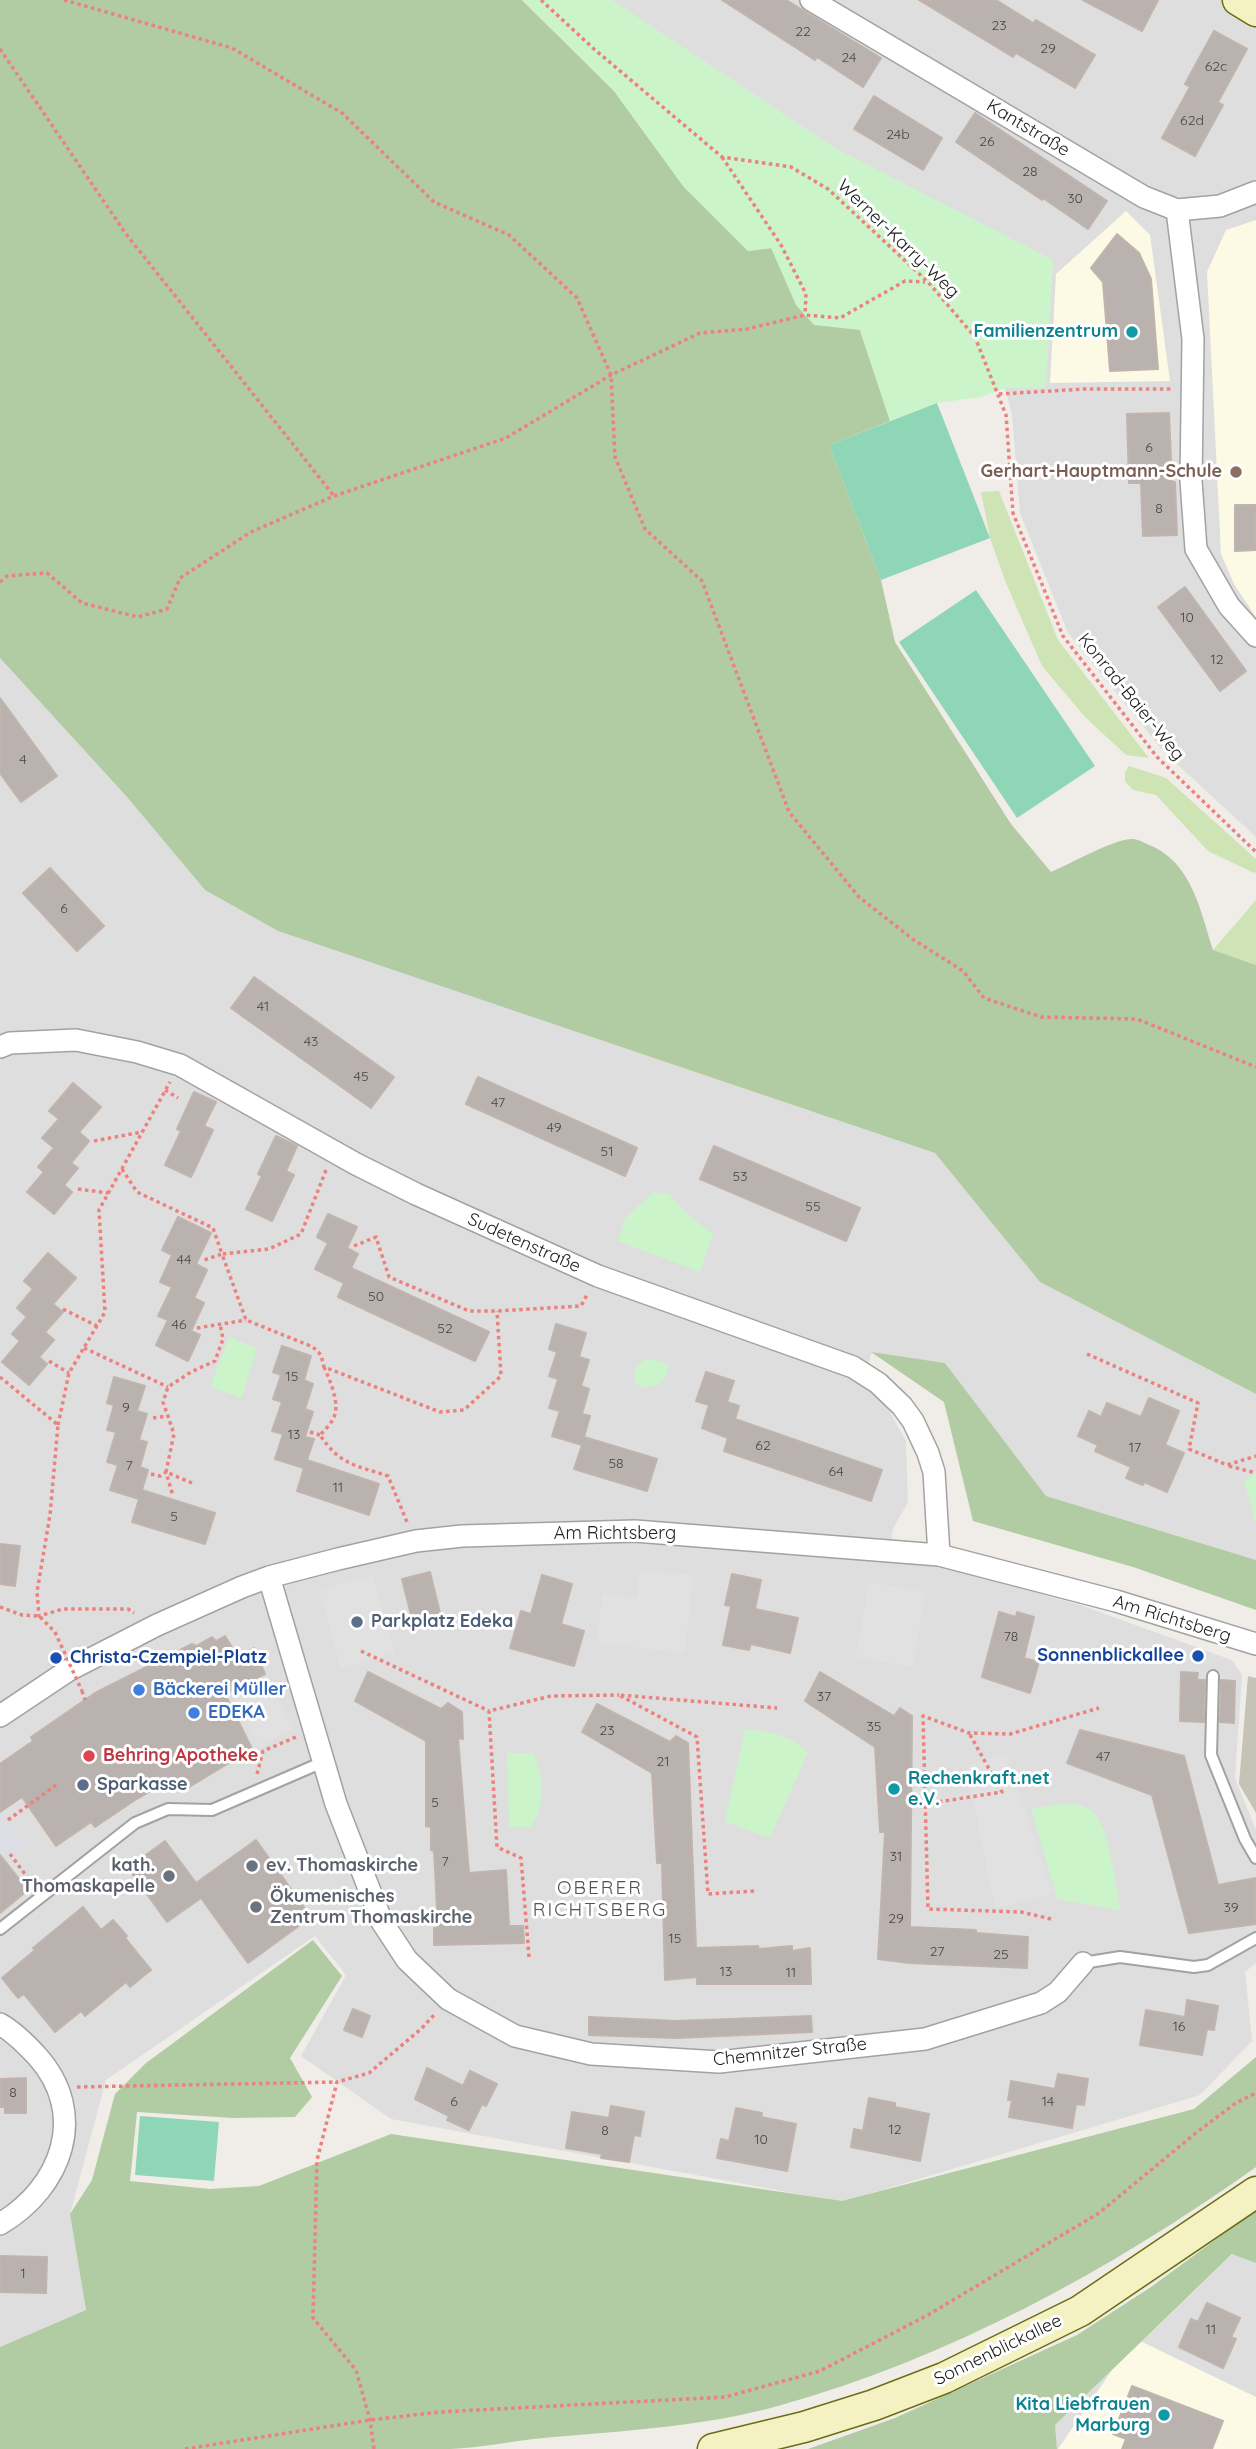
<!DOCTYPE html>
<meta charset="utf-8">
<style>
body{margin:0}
canvas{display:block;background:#f0ede8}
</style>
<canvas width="1256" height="2449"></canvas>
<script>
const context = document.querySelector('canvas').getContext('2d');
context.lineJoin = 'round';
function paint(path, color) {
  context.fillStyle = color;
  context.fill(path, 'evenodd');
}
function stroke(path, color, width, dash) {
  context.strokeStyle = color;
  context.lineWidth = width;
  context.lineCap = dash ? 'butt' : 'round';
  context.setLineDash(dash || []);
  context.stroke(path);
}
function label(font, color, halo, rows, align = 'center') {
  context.font = font + ' Quicksand,sans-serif';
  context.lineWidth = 6;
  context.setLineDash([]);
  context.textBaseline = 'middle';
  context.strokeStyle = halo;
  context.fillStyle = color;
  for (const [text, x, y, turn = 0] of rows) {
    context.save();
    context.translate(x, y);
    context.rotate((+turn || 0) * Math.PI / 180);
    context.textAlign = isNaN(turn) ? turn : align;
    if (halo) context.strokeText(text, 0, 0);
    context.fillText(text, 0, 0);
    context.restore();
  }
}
paint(new Path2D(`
 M522 0H1256V837L1164 752 1068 633 1020 513 1012 414 1004 385 614 91Z
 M0 658 127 797 205 890 278 931 935 1153 1040 1282 1256 1394V1560L1046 1496 945 1363 871 1353 865 1382 883 1400 906 1441 908 1502 893 1529 888 1558 960 1571 1083 1606 1232 1660 1242 1675 1235 1778 1256 1830V1963L1245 1972 1252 2041 1200 2095 842 2202 391 2119 301 2056 346 1975 315 1936 106 2080 70 2214 86 2310 0 2347Z
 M1233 2254 1256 2263V2449H1057L1055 2425Z`), '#dfdede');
paint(new Path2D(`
 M1126 211 1150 235 1170 381 1050 383 1056 274Z
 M1256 220V617L1234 584 1221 554 1207 272 1226 230Z
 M1134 2338 1256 2397V2449H1058Z`), '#fcfae5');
paint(new Path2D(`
 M1248 1676 1256 1678V1813L1239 1784Z`), '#c4c3b5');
paint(new Path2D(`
 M999 491 1058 640 1149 758 1126 755 1085 717 1042 666 1006 583 990 538 981 492Z
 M1129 766 1166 778 1256 859V872L1254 873 1208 851 1156 795 1133 790 1125 781V772Z
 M1256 900V965L1213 950Z`), '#cfe4b4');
paint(new Path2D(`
 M0 0H522L614 91 684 187 748 251 771 248 844 327 860 330 890 421 829 445 881 580 895 642 1011 824 1051 872C1070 864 1114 839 1132 839 1137 839 1143 842 1147 844 1192 861 1200 910 1213 950L1256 965V1394L1040 1282 935 1153 278 931 205 890 127 797 0 658Z
 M871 1352 945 1363 1046 1496 1256 1560V1610L1133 1567 973 1521 944 1402Z
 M313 1940 342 1976 290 2058 312 2097 295 2117 233 2118 137 2112 130 2181 210 2189 259 2186 391 2134 842 2201 1194 2109 1256 2057V2167C1111 2270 950 2358 778 2406 702 2427 621 2431 543 2438 512 2441 481 2448 450 2449 400 2449 349 2449 298 2449 199 2449 99 2449 0 2449V2347L86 2310 70 2214 92 2180 115 2094 146 2063Z
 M1256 2210V2263L1232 2254 1055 2425 1057 2449H808L895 2418 1077 2335 1151 2287Z`), '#b1cba2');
paint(new Path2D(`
 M522 0H612L833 147 1053 260 1046 388H1006L981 397 937 403 890 421 860 330 814 325 796 305 771 248 748 251 684 187 614 91Z
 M654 1192 669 1194 687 1214 713 1234 700 1272 618 1241 625 1218Z
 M229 1337 257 1348 242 1398 210 1387Z
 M647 1358 668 1364 667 1376 657 1385 643 1388 634 1382 636 1366Z
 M1256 1472V1524L1244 1481Z
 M745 1729C768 1731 792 1735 808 1753L770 1838 725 1822Z
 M507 1753H534C543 1780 547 1801 531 1827H509Z
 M1070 1803C1076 1805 1086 1806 1091 1810 1109 1823 1116 1887 1120 1910L1057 1899 1031 1809Z`), '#cbf4cb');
paint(new Path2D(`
 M937 403 990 538 881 580 829 445Z
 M976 590 1095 766 1017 818 899 642Z
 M140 2116 219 2122 214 2181 135 2175Z`), '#8fd6b6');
paint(new Path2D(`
 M640 1570 693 1575 685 1653 597 1643 602 1594 637 1598Z
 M372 1575 395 1653 341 1668 319 1590Z
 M869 1582 925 1592 913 1667 856 1657Z
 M268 1680 293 1729 260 1747 234 1697Z
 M1006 1753 1053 1894 995 1909 966 1766Z`), '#e1e1e1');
paint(new Path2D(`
 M0 1809 25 1843 0 1861Z`), '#dddde6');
const building = new Path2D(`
 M722 0H786L881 58 863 87 817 57 815 60Z
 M919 0H996L1033 23 1036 20 1095 55 1075 88 1016 53 1013 57Z
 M1083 0H1158L1142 31Z
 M1214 31 1247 49 1218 102 1223 105 1195 156 1162 138 1190 87 1185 84Z
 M874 96 942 138 923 170 854 129Z
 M975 113 1107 201 1088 229 1043 198 1042 200 956 142Z
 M1117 234 1139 253 1151 279 1158 369 1110 371 1103 282 1091 268Z
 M1169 413 1172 482H1175L1177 535 1143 536 1141 483H1129L1127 414Z
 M1235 505H1256V550L1235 551Z
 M1185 587 1246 671 1220 691 1158 607Z
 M0 698 57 776 21 802 0 773Z
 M50 868 104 926 77 951 23 893Z
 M254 977 394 1077 371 1108 231 1008Z
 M478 1077 637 1148 625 1176 466 1104Z
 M73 1083 101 1107 79 1132 89 1141 71 1163 78 1168 64 1185 72 1192 54 1214 27 1192 44 1172 38 1167 54 1148 42 1138 59 1119 49 1111Z
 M194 1092 216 1102 204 1126 213 1130 191 1177 165 1165 181 1131 177 1129Z
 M276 1136 297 1146 286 1171 294 1175 272 1221 246 1209 262 1176 258 1174Z
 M714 1146 860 1208 846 1241 700 1179Z
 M328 1214 357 1227 347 1248 358 1254 351 1268 489 1332 475 1361 338 1297 344 1283 315 1269 328 1243 317 1237Z
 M178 1217 211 1233 196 1264 207 1270 194 1298 204 1303 191 1331 200 1335 188 1361 156 1345 168 1320 158 1316 172 1287 160 1282 172 1255 162 1250Z
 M48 1253 76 1278 53 1304 63 1312 45 1332 54 1340 39 1357 47 1364 29 1385 2 1362 20 1341 12 1334 27 1317 17 1308 33 1289 24 1281Z
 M556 1324 586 1333 579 1357 589 1360 581 1386 589 1389 582 1414 590 1416 584 1437 657 1459 647 1491 574 1469 582 1445 552 1436 560 1411 549 1408 558 1379 549 1376 557 1352 549 1349Z
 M282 1346 311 1356 304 1380 313 1384 305 1409 313 1412 305 1437 314 1439 307 1460 379 1484 369 1515 297 1491 304 1468 275 1459 283 1434 272 1431 282 1402 273 1399 281 1375 273 1372Z
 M706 1372 734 1381 727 1402 739 1406 735 1419 882 1470 871 1501 724 1451 728 1438 702 1428 709 1405 696 1401Z
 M114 1377 145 1386 137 1411 147 1414 139 1440 147 1442 140 1467 148 1470 142 1490 215 1513 205 1544 132 1522 139 1499 110 1490 118 1465 107 1462 116 1432 107 1430 114 1405 107 1403Z
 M1149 1398 1179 1411 1165 1445 1184 1453 1167 1492 1144 1482 1143 1485 1126 1478 1131 1467 1095 1451 1098 1445 1078 1436 1089 1411 1101 1417 1107 1403 1141 1417Z
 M0 1544 20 1546 15 1586 0 1584Z
 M430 1572 441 1617 413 1623 402 1579Z
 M732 1574 761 1580 755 1609 798 1618 790 1653 751 1644 749 1650 723 1645 731 1606 725 1605Z
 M542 1575 572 1584 561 1624 584 1631 574 1666 510 1648 521 1611 531 1614Z
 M999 1612 1016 1617 1017 1612 1034 1617 1024 1658 1039 1662 1030 1693 982 1677Z
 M225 1636 238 1657 254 1648 265 1674 225 1694 252 1749 181 1792 160 1786 135 1800 95 1827 91 1822 56 1846 22 1797 0 1812V1764L33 1741 31 1737 95 1693 192 1644 196 1646 212 1637 216 1641Z
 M368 1672 441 1709 448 1703 462 1712 463 1739 458 1738 469 1873 506 1870 509 1926H523L524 1943 434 1945V1928H438L434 1851 431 1850V1827L426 1826V1741L355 1701Z
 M820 1672 894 1716 900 1708 912 1716 910 1927 976 1930V1933L1028 1937 1027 1968 909 1963 878 1959 885 1832H880L875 1747 805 1701Z
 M1181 1672 1198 1673 1197 1680H1205L1204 1722 1180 1721Z
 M1221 1680 1235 1681 1234 1723 1220 1722Z
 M597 1704 670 1742 676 1736 688 1743 696 1948 758 1946 759 1949 792 1946V1951L810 1948 811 1984H697V1977L665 1980 662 1863H657L652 1773 582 1732Z
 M1080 1730 1184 1756 1218 1885 1256 1878V1924L1189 1933 1152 1795 1067 1763Z
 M256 1840 311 1917 248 1963 201 1898 167 1922 128 1868 165 1841 196 1883Z
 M0 1855 28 1890 0 1913Z
 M83 1907 101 1930 113 1920 127 1936 125 1938 151 1970 130 1987 126 1982 85 2016 81 2011 55 2032 24 1994 18 1998 2 1978 35 1950 33 1948Z
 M1187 2000 1218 2006 1214 2030 1207 2029 1202 2055 1140 2045 1146 2010 1185 2017Z
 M353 2009 370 2016 362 2037 344 2030Z
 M811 2016 812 2032 676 2038 589 2035V2017L677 2021Z
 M427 2068 463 2086 470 2071 497 2084 486 2106 482 2104 469 2130 447 2120 449 2116 415 2099Z
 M1058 2074 1088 2079 1084 2105 1076 2104 1072 2128 1009 2117 1012 2100H1008L1011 2081 1055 2089Z
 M26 2078V2113H5V2107H0V2079Z
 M869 2098 895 2103V2107L929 2114 920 2161 851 2147 854 2129 863 2131Z
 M611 2106 644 2112 640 2136 634 2135 629 2162 601 2158 602 2154 566 2148 572 2112 609 2118Z
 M736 2108 762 2113 761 2117 796 2124 787 2171 717 2158 721 2139 729 2141Z
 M0 2256 47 2257 46 2293 0 2292Z
 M1207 2303 1240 2318 1231 2337 1236 2339 1223 2368 1179 2347 1191 2319 1198 2322Z
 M1132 2386 1223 2421 1212 2449H1122L1126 2439 1113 2434Z`);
paint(building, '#b9b2ae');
stroke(building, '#c0b4ac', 2);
const lane = new Path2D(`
 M1213 1676 1211 1755 1245 1839 1256 1858
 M0 1929 135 1823 168 1809 212 1810 323 1762
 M1083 1963 1120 1957 1194 1967 1208 1965 1256 1938`);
const street = new Path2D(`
 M811 0 1144 197 1177 210 1220 206 1256 192
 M1177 210 1193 339 1191 481 1196 549 1229 606 1256 636
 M0 1047 10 1043 76 1040 137 1052 180 1065 356 1164 416 1194 598 1276 853 1367 878 1383 902 1406 913 1421 928 1453 934 1472 939 1555
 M269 1577 336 1804 382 1922 407 1960 448 1999 515 2036 591 2054 719 2062 925 2039 1041 2003 1058 1992 1083 1963
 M0 1716 69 1670 157 1625 242 1587 269 1577 338 1559 416 1541 462 1536 635 1531 939 1555 1116 1601 1256 1644
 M0 2024C14 2032 26 2044 37 2056 89 2114 62 2187 0 2224`);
const secondary = new Path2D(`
 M1238 0 1256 11
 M713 2449 804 2427 874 2405 944 2378 1080 2311 1256 2192`);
stroke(lane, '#a2a2a2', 14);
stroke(street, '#a2a2a2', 24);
stroke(secondary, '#6b6e11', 33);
stroke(new Path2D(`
 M64 0 232 48 342 113 434 202 509 235 577 298 611 375 615 457 645 529 702 581 789 812 859 897 914 940 963 971 984 998 1041 1017 1137 1019 1256 1067
 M541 0 594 49 722 157 791 167 828 189 928 282 975 337 1006 415 1013 513 1063 636 1157 757 1256 852
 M0 49 126 234 334 496
 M722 157 781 245 806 294 805 315
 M999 394 1084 389H1172
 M0 582 7 576 47 573 82 603 138 617 167 609 180 578 251 532 334 496 506 438 611 375 700 333 747 329 805 315 840 318 905 281 925 282
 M165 1090 178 1098
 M94 1141 142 1132
 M122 1169 137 1192 213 1228 222 1254 204 1260
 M326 1170 301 1234 269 1249 222 1254 246 1320 313 1347 321 1355 324 1367 440 1412 464 1410 501 1376 497 1311
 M78 1189 108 1193
 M354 1246 376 1237 389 1277 469 1311H497L581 1306 588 1293
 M63 1309 97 1326
 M197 1328 246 1320
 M84 1348 168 1387
 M1087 1354 1198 1403 1189 1449 1227 1465 1256 1456
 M49 1361 69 1373
 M324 1367C330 1380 340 1404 334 1417 331 1424 325 1430 320 1435 340 1465 355 1465 388 1476L407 1522
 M0 1377 58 1425 50 1515 37 1592 39 1616 63 1609H128L134 1613
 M153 1418 167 1416
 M58 1425 69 1373 105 1312 99 1210 170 1082
 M310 1432 320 1435
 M1229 1466 1256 1473
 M151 1474 160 1476 166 1472 173 1496
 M192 1483 166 1472 174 1434 163 1402 168 1387 191 1372 215 1361 223 1339 220 1324
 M0 1607 22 1615 39 1616 55 1632
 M361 1651 489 1711
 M82 1691 85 1700
 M257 1774 263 1751 296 1737
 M925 1804 1002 1792 969 1733
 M8 1820 59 1783
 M10 1854 34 1886
 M754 1891 708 1894 697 1737 619 1695 777 1708
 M1051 1919 1021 1912 928 1909 923 1716 969 1733 1010 1734 1099 1708
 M529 1957 521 1858 497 1847 489 1711 551 1696 619 1695
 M77 2087 337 2082
 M185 2449 370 2420 440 2412 725 2397 820 2371 928 2315 1099 2213 1197 2132 1236 2103 1256 2093
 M374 2449 370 2420 356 2370 313 2318 317 2160 337 2082 369 2073 421 2029 435 2014`), '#ec817e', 3.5, [3.5, 3.5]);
stroke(lane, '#fff', 10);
stroke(street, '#fff', 21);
stroke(secondary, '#f4f2c3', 30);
stroke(new Path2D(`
 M55 1632 82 1691`), '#ec817e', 3.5, [3.5, 3.5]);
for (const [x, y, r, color] of [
 [1132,332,7,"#0f9aa8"],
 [1236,472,7,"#8d6e63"],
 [357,1622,7,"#5c6f8a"],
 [1198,1656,7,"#1a4fb4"],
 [56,1658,7,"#1a4fb4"],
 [139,1690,7,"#3f7fe0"],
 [194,1713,7,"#3f7fe0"],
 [89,1756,7,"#e0444e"],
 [83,1785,7,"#5c6f8a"],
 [894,1789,7,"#0f9aa8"],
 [252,1866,7,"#6b7280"],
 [169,1876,7,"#6b7280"],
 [256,1907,7,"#6b7280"],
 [1164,2415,7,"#0f9aa8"]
]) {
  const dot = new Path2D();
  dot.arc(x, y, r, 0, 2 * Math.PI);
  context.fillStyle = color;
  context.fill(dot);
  stroke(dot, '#fff', 2.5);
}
label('14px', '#474544', null, [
 ["23",999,26],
 ["22",803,32],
 ["29",1048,49],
 ["24",849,58],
 ["62c",1216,67],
 ["62d",1192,121],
 ["24b",898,135],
 ["26",987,142],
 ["28",1030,172],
 ["30",1075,199],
 ["6",1149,448],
 ["8",1159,509],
 ["10",1187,618],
 ["12",1217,660],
 ["4",23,760],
 ["6",64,909],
 ["41",263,1007],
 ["43",311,1042],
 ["45",361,1077],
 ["47",498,1103],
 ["49",554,1128],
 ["51",607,1152],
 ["53",740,1177],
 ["55",813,1207],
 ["44",184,1260],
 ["50",376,1297],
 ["46",179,1325],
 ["52",445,1329],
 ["15",292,1377],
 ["9",126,1408],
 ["13",294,1435],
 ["62",763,1446],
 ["17",1135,1448],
 ["58",616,1464],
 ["7",129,1466],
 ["64",836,1472],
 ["11",338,1488],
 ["5",174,1517],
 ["78",1011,1637],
 ["37",824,1697],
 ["35",874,1727],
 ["23",607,1731],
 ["47",1103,1757],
 ["21",663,1762],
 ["5",435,1803],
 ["31",896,1857],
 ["7",445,1862],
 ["39",1231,1908],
 ["29",896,1919],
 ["15",675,1939],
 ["27",937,1952],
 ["25",1001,1955],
 ["13",726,1972],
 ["11",791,1973],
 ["16",1179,2027],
 ["8",13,2093],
 ["6",454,2102],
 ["14",1048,2102],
 ["12",895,2130],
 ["8",605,2131],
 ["10",761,2140],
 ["1",23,2274],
 ["11",1211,2330]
]);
label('18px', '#212121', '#fff', [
 ["Kantstraße",1028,128,31],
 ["Werner-Karry-Weg",898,239,44],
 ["Konrad-Baier-Weg",1131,697,51],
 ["Sudetenstraße",524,1243,24],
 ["Am Richtsberg",615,1534],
 ["Am Richtsberg",1172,1619,17],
 ["Chemnitzer Straße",790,2052,-6],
 ["Sonnenblickallee",998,2350,-26]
]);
label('bold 18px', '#0d838f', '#fff', [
 ["Familienzentrum",1118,332],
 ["Rechenkraft.net",908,1779,"left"],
 ["e.V.",908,1800,"left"],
 ["Kita Liebfrauen",1150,2405],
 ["Marburg",1150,2426]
], 'right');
label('bold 18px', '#785e54', '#fff', [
 ["Gerhart-Hauptmann-Schule",1222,472]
], 'right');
label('bold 18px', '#4e5e75', '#fff', [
 ["Parkplatz Edeka",371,1622],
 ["Sparkasse",97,1785]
], 'left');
label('bold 18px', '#164399', '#fff', [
 ["Sonnenblickallee",1184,1656],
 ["Christa-Czempiel-Platz",70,1658,"left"]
], 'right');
label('bold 18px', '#366cbe', '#fff', [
 ["Bäckerei Müller",153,1690],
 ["EDEKA",208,1713]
], 'left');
label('bold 18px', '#be3a42', '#fff', [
 ["Behring Apotheke",103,1756]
], 'left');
label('bold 18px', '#5b616d', '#fff', [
 ["kath.",155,1866,"right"],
 ["Thomaskapelle",155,1887,"right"],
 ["ev. Thomaskirche",266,1866],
 ["Ökumenisches",270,1897],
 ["Zentrum Thomaskirche",270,1918]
], 'left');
context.letterSpacing = '2px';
label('19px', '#545454', '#fff', [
 ["OBERER",600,1888],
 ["RICHTSBERG",600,1910]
]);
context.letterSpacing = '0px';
</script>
